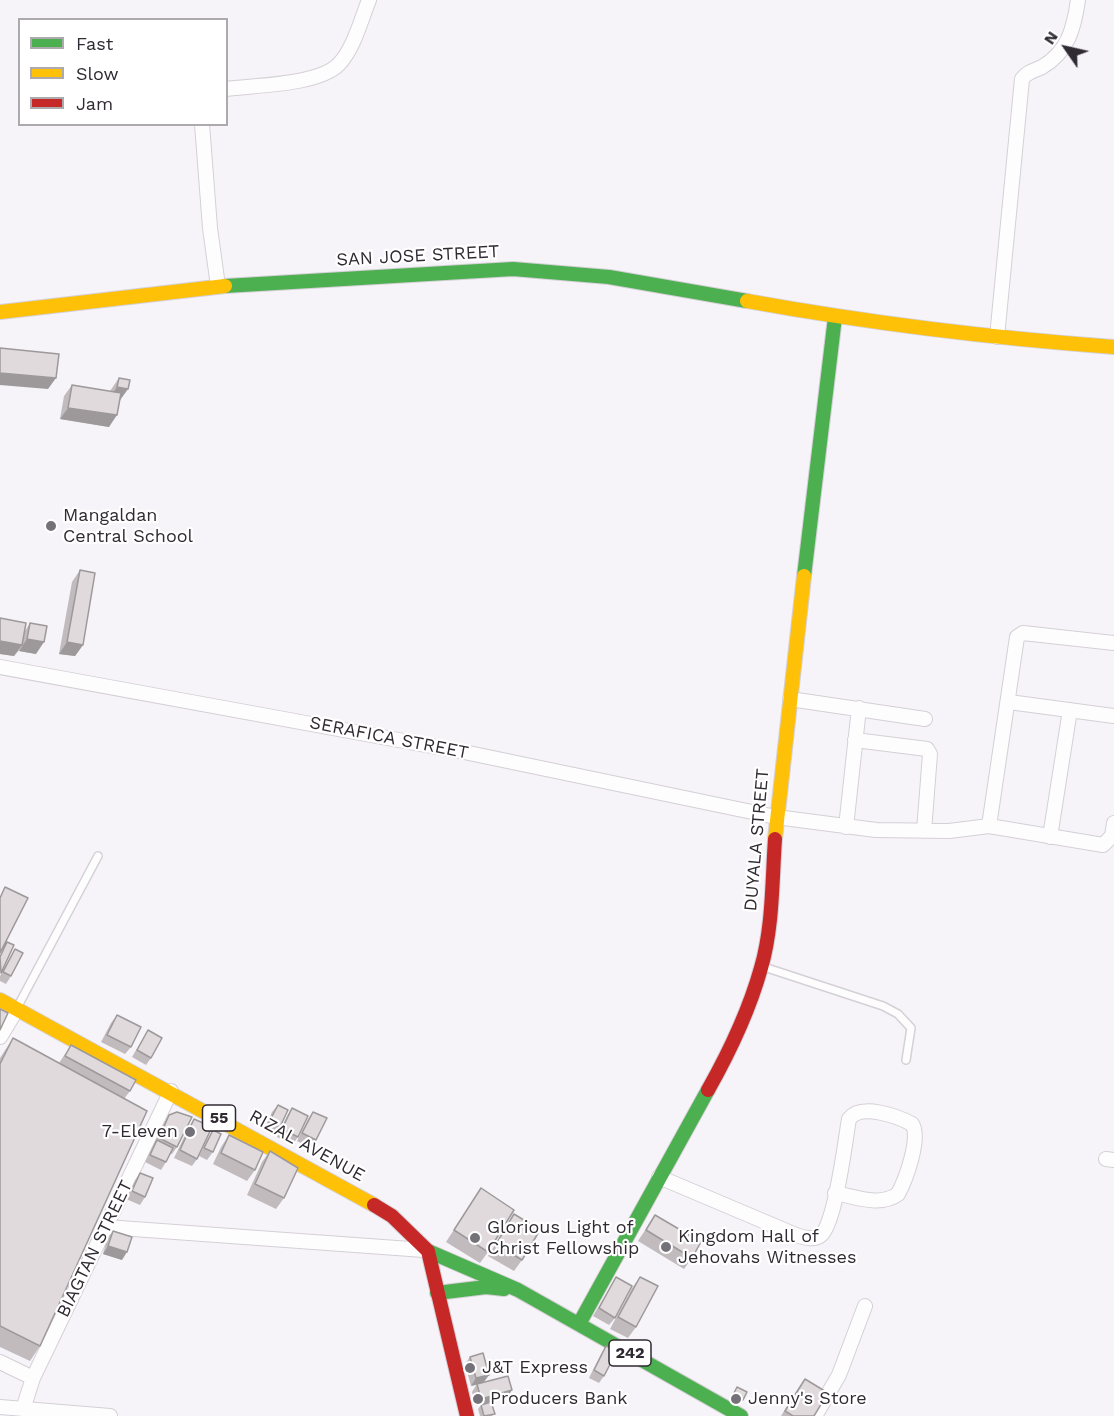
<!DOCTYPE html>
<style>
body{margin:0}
#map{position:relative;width:1114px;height:1416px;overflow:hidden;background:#f6f3f9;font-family:"Work Sans",sans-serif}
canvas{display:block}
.legend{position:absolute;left:18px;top:18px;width:210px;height:108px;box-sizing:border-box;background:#fff;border:2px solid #acaaad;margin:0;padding:8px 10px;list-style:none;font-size:18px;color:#302b33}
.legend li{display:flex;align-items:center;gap:12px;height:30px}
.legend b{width:30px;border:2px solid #acaaad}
.north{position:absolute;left:1036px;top:18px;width:60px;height:60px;-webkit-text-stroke:4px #fff;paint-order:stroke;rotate:304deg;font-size:16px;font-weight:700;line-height:24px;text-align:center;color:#302b33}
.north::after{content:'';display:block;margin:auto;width:21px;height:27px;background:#302b33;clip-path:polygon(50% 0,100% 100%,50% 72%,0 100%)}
</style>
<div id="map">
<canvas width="1114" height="1416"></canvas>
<ul class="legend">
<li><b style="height:8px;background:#4caf50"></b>Fast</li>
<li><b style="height:8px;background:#ffc107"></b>Slow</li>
<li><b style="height:8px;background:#c62828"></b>Jam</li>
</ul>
<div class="north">N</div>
</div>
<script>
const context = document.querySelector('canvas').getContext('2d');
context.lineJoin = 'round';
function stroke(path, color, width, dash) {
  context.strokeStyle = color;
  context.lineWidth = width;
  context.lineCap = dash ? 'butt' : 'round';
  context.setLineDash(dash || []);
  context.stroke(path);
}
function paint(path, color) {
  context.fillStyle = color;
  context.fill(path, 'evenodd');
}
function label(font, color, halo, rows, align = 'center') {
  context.font = font + ' "Work Sans",sans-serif';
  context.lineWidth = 4.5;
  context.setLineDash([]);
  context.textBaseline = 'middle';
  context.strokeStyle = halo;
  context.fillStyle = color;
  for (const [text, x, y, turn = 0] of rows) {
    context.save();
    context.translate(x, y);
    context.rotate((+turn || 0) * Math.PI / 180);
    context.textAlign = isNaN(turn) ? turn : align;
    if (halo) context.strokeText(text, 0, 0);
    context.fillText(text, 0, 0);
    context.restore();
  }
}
const lane = new Path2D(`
 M764 967 883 1006 898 1014 911 1028 906 1060
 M19 1004 98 856`);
const street = new Path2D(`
 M226 89C256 85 319 85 339 64 354 48 361 20 369 0
 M202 124 210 228 218 286
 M997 337 1022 79C1028 71 1034 71 1042 67 1068 52 1074 28 1078 0
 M0 667 464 752 776 817 876 830 949 831 989 826 1103 845 1112 836 1114 823
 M790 699 925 719
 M1009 702 1114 716
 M855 740 927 749 930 754 924 831
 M989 826 1017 637 1023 633 1114 643
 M846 827 859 708
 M1050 837 1070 710
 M0 1037 17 1009
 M1106 1159 1114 1160
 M659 1177 796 1235C805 1238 815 1241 822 1234 836 1219 845 1142 849 1119 861 1103 897 1116 912 1124 921 1138 906 1179 898 1194 880 1207 856 1197 835 1193
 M106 1227 424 1250
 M0 1362 33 1378
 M0 1407 110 1416
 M23 1409 33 1378 171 1091
 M815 1416 839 1375 865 1306`);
const fast = new Path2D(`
 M225 286 513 269 609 277 747 301
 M804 576 835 317
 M428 1251 518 1290 741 1416
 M437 1293 486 1287 504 1289
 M579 1324 708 1090`);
const slow = new Path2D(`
 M747 301C869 323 991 338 1114 347
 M0 312 225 286
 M775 839 804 576
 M0 1000 374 1205`);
const jam = new Path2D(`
 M708 1090C730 1051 749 1011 761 968 773 927 772 881 775 839
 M374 1205 392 1216 428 1251 467 1416`);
stroke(lane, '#d4d0d6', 10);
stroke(street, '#d4d0d6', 16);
stroke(fast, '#d4d0d6', 16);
stroke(slow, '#d4d0d6', 16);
stroke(jam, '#d4d0d6', 16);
stroke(lane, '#fefdfe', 7);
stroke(street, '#fefdfe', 14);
stroke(fast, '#4caf50', 14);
stroke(slow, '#ffc107', 14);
stroke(jam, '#c62828', 14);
paint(new Path2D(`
 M119 378 128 389 120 400 109 427 60 419 64 396 72 385 110 391Z
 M80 570 83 645 75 656 59 654 72 582Z
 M0 618 25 631 30 623 36 654 19 651 20 649 14 656 0 654Z
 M15 949 11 976 6 984 0 981V976L10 957Z
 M117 1015 131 1047 125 1054 101 1042 111 1023Z
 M148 1030 151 1058 146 1065 132 1057Z
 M13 1038 59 1063 71 1045 130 1091 124 1099 40 1346 30 1361 0 1347V1058Z
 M278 1105 280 1127 275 1134 264 1130 272 1112Z
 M292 1108 298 1137 292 1145 277 1137 287 1116Z
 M313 1112 316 1140 310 1148 297 1141 308 1119Z
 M169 1115 177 1147 172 1154H170L166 1162 161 1170 145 1162 164 1123Z
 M194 1119 197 1159 192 1166 174 1158 189 1127Z
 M213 1130V1152L207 1160 199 1156 208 1138Z
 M229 1135 255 1170 247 1181 213 1164 221 1147Z
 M270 1151 284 1198 276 1209 247 1195 262 1162Z
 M140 1173 145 1197 140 1205 126 1199 135 1180Z
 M481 1188 488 1252 480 1263 446 1242Z
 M514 1214 522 1260 514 1271 488 1256Z
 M655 1215 692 1258 684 1269 638 1241Z
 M113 1231 122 1260 103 1254 107 1239Z
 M616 1277 615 1318 609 1325 593 1316Z
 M640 1277 636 1327 628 1338 610 1329 632 1288Z
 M606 1346 604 1376 599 1383 589 1378 601 1354Z
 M470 1357 489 1375 483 1383 471 1386 465 1364Z
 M805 1379 814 1416H781L797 1390Z
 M477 1384 507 1398 476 1406 472 1392Z
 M737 1387 743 1400 741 1404 730 1399Z
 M481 1405 493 1416H480L478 1409Z`), '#c1bbbd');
paint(new Path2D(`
 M0 373 56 378 48 389 0 385Z
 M117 387 128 389 120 400 109 398Z
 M68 408 117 415 109 427 60 419Z
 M27 639 44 642 36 654 19 651Z
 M0 641 22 645 14 656 0 654Z
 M67 642 83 645 75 656 59 654Z
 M108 1246 127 1252 122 1260 103 1254Z
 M489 1375 483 1383 471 1386 476 1378Z
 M512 1390 507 1398 476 1406 481 1399Z`), '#9d999a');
const building = new Path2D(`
 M0 348 59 354 56 378 0 373Z
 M119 378 130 380 128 389 117 387Z
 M72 385 121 393 117 415 68 408Z
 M80 570 95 573 83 645 67 642Z
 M0 618 26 623 22 645 0 641Z
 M30 623 47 626 44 642 27 639Z
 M5 887 28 898 0 953V898Z
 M7 942 14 945 1 973 0 957Z
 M15 949 23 953 11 976 3 972Z
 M0 1009 8 1013 0 1030Z
 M117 1015 141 1027 131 1047 107 1035Z
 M148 1030 162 1038 151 1058 137 1050Z
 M13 1038 147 1111 40 1346 0 1326V1064Z
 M71 1045 136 1080 130 1091 65 1056Z
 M278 1105 288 1110 280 1127 269 1122Z
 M292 1108 308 1116 298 1137 282 1129Z
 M177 1112 192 1117 177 1147 159 1138 169 1115Z
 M313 1112 327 1118 316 1140 302 1133Z
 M194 1119 212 1127 197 1159 180 1150Z
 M213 1130 221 1134 213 1152 204 1148Z
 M229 1135 263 1152 255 1170 221 1153Z
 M157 1140 173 1148 166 1162 150 1155Z
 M270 1151 298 1168 284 1198 255 1184Z
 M140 1173 153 1178 145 1197 132 1191Z
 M481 1188 514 1210 488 1252 454 1230Z
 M514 1214 540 1230 522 1260 496 1244Z
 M655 1215 701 1242 692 1258 646 1230Z
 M113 1231 132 1237 127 1252 108 1246Z
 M616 1277 632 1286 615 1318 599 1308Z
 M640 1277 658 1286 636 1327 618 1317Z
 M606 1346 617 1351 604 1376 594 1370Z
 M483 1353 489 1375 476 1378 470 1357Z
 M508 1376 512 1390 481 1399 477 1384Z
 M805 1379 828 1393 814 1416H793L785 1411Z
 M737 1387 747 1392 743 1400 733 1395Z
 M491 1402 495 1414 484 1416 481 1405Z`);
paint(building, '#e0dadc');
stroke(building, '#9d999a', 1.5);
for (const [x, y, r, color] of [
 [51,526,6,"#757178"],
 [190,1132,6,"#757178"],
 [475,1238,6,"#757178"],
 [666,1247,6,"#757178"],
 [470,1368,6,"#757178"],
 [478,1399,6,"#757178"],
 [736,1399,6,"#757178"]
]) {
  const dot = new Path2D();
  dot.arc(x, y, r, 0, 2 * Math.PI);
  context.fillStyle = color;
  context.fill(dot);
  stroke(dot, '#fff', 2);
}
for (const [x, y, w] of [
 [219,1118,33],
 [630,1353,42]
]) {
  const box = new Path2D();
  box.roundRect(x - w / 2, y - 13, w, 26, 4.5);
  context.fillStyle = '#fff';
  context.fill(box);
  stroke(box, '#302b33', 1.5);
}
label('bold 16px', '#302b33', null, [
 ["55",219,1118],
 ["242",630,1353]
]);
label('18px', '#302b33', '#fff', [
 ["SAN JOSE STREET",418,256,-3],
 ["SERAFICA STREET",389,738,11],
 ["DUYALA STREET",757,840,-85],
 ["RIZAL AVENUE",307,1146,29],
 ["BIAGTAN STREET",95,1249,-64]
]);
label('18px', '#302b33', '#fff', [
 ["Mangaldan",63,516],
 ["Central School",63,537],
 ["7-Eleven",178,1132,"right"],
 ["Glorious Light of",487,1228],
 ["Christ Fellowship",487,1249],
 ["Kingdom Hall of",678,1237],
 ["Jehovahs Witnesses",678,1258],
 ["J&T Express",482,1368],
 ["Producers Bank",490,1399],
 ["Jenny's Store",748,1399]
], 'left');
</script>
